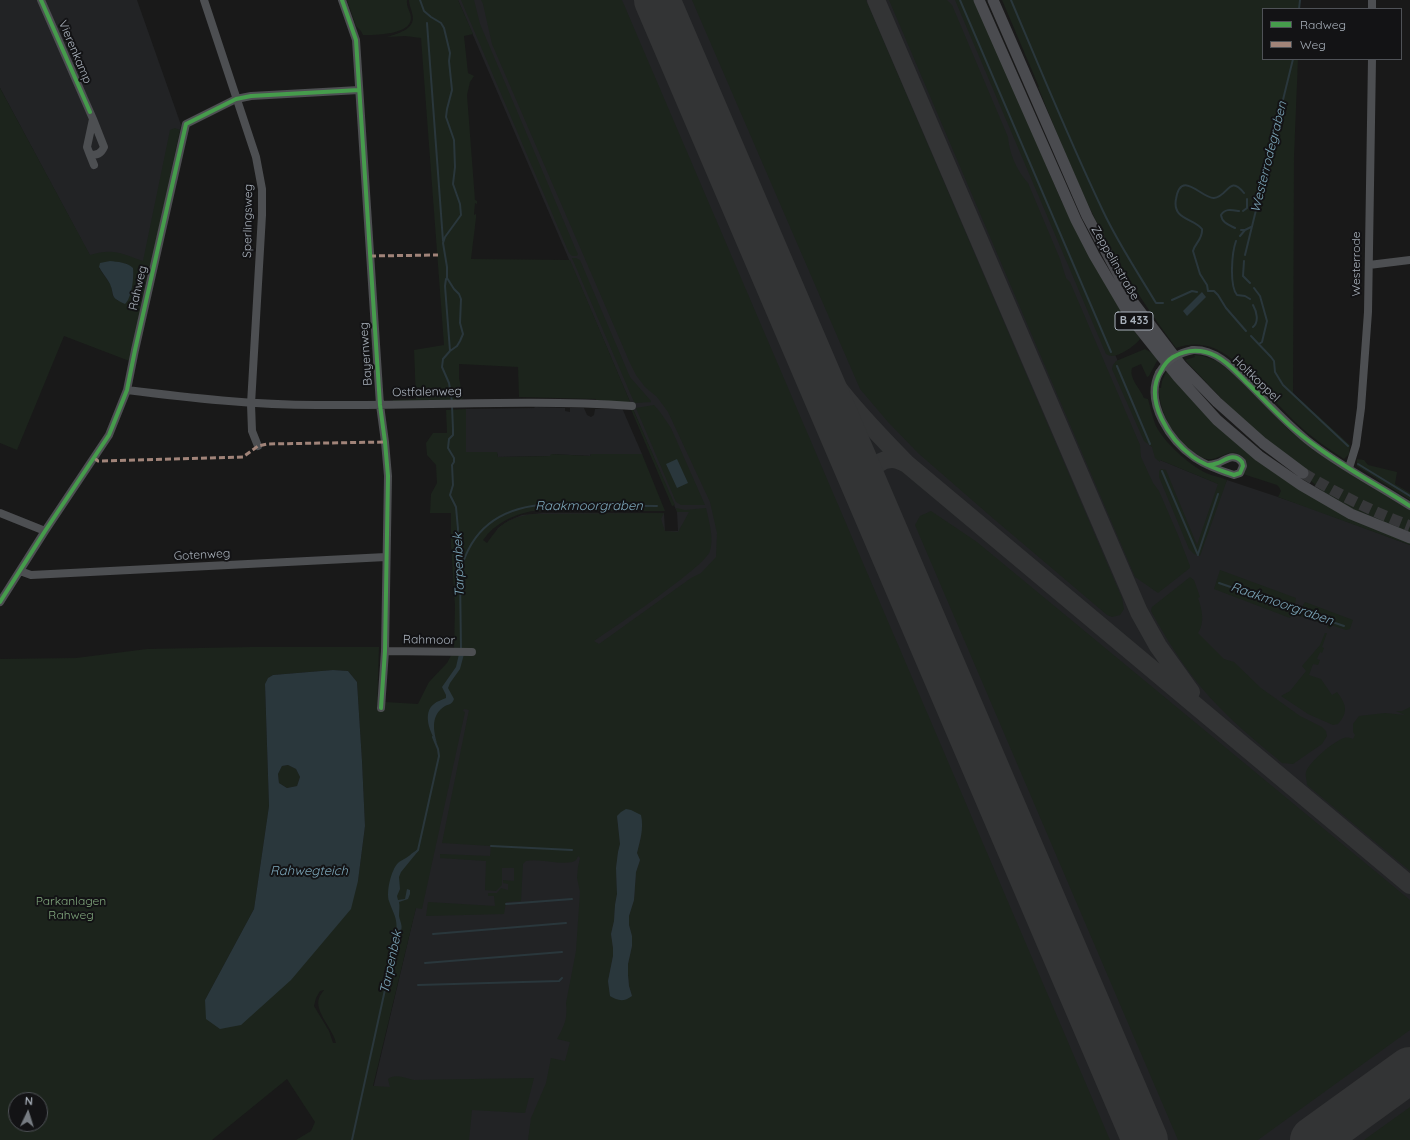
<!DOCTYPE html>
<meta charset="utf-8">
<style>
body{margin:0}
#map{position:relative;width:1410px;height:1140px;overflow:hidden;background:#191919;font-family:Quicksand,sans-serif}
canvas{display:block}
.legend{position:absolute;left:1262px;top:8px;width:140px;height:52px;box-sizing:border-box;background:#131315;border:1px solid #4f5257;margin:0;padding:5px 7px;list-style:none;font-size:12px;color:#a9b1bb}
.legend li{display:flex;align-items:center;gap:8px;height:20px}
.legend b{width:20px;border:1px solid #4f5257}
.north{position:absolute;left:8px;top:1092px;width:40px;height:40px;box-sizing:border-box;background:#131315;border:1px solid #4f5257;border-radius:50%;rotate:4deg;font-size:11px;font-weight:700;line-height:16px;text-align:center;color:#a9b1bb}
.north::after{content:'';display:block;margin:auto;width:14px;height:18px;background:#777c82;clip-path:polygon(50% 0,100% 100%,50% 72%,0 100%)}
</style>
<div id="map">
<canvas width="1410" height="1140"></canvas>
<ul class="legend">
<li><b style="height:5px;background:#469c4c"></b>Radweg</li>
<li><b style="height:5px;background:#a18479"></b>Weg</li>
</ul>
<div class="north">N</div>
</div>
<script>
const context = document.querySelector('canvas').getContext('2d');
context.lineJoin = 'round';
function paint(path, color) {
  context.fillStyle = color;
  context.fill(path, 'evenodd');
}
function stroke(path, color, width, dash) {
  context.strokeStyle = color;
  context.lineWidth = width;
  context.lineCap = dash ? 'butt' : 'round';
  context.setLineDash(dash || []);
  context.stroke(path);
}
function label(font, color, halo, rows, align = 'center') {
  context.font = font + ' Quicksand,sans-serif';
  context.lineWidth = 4;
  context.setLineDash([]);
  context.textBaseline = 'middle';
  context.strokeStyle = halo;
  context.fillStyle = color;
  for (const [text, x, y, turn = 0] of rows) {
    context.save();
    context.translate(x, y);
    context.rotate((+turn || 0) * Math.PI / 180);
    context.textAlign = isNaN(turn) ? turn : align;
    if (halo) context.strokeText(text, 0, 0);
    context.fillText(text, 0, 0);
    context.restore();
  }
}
paint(new Path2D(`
 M0 0H137L181 125 144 265 91 258 0 88Z
 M458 0H964L1160 460 1224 486 1227 480 1308 507 1410 545V1140H361L429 852 460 708 465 709 472 572 498 528 508 521 522 515 543 513H664L665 531H678L677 512Z
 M535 407 565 408V411L570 412V408H584L587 415 591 417 594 415 595 409 622 408 642 454H591L590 456 551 454V456L498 457 497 453 466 452V409L534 408Z`), '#222325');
paint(new Path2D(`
 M347 0H407C406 7 411 12 411 18 411 35 375 35 363 35L361 31 356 26Z
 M409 0H458L473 34 464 36 468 73 474 76 470 82 467 95 475 200 477 201V204L475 203 474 215 476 214V218L471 259 570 260 631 404 596 400V399L519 397 518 367 459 364V378L463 397 461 401 393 403V400L416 399 414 350 444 345 421 38 405 36 387 37C399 33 417 29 412 13 411 8 409 5 409 0Z
 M461 0H474L480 24 576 250 578 254 577 256H572L569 253Z
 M481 0H622L1110 1140H528L531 1118 546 1083 551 1058 565 1061 570 1042 557 1039C564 1026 568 1019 566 1003L576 951 580 892 577 878 578 867 580 858 578 856C577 859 576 861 572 862 559 865 540 858 526 861L523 864 521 901 506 902 504 914 426 916 428 902 495 906 494 896H488V893H497L501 888 508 890V884L503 883V880L514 881V868H502V885L496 891 485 890 486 861 440 858V854L490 856 491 846 442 843 469 710 464 709 463 711 465 712 422 909 416 908 373 1086 390 1087 388 1079C395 1073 406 1078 414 1080L534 1078 525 1113 472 1110 469 1140H296L311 1131 315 1122 287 1079 212 1140H0V659L76 658 147 649 252 647H379L377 710 384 711 385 702 418 704 429 682 447 663 454 650 455 606 451 545V513H430L431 494 437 483 436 465 427 455 426 443 433 433H447L446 410 466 409V452H497L498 457 550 456 551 454 590 456 591 454H642L665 511H532C513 515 495 523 483 540L487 543C490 539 493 534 497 530 505 520 520 516 533 514L664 513 661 519 665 531 678 532 689 512H677L676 508 685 510 706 508C709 521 714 538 710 551 705 567 613 628 594 641L599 644 691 578 701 573 716 557 717 533 710 502 668 412 657 397 645 387 636 375 630 363 492 44 483 4ZM333 670 348 671 357 682 362 761 365 826 358 881 205 1000 254 909 269 806 265 685 268 678 273 675ZM617 816 641 837 637 853 640 860 636 872 634 900 629 916V925L632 936V946L628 964V975L629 986 632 996H610L608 981 613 956V948L611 934 614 921 615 905 617 894 616 868 618 852 620 844ZM324 990C322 993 320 995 319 998 314 1011 333 1029 336 1043H333L329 1031 314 1006 316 998 320 991ZM16 1100H40V1124H16Z
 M692 0H866L1122 598 1124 609 1120 615 1112 617 1107 615 988 514 918 453 888 422 860 389Z
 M889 0H947L952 5 1008 137C1009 153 1017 171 1028 183L1060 259 1066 278 1070 282 1140 445 1141 457 1153 483 1159 491 1178 535 1190 566V568L1158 593 1135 577Z
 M955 0H976L1061 200C1085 248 1111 294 1140 339 1136 345 1120 356 1112 356 1110 356 1108 355 1106 354Z
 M1002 0H1300V9H1263V59H1298L1294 156 1293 393 1350 445 1349 454 1344 459C1327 448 1310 436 1295 422 1283 410 1271 397 1259 385 1236 361 1213 335 1176 348 1150 313 1126 277 1105 238 1079 190 1059 138 1038 87H1039Z
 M0 88 90 255C113 248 121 253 143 261L170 130 175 128 180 130 140 316 132 362 64 336 17 450 0 443ZM110 261 127 264 131 284 129 297 118 301 113 296 111 285 99 268Z
 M572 258H576L580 260 630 377 651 401V402L636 403 634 402Z
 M1145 349 1154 354 1158 359 1149 376 1147 377 1141 364 1132 368C1129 379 1140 388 1144 398L1148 399C1150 406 1153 419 1156 426 1164 442 1189 465 1206 473 1213 476 1220 477 1227 480L1200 556 1194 554 1189 549 1159 477V471L1161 469 1166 470 1197 545 1218 484 1160 460V462L1155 458 1152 447 1144 441 1112 369 1113 365 1116 361Z
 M1194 355 1203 356 1217 361 1235 375 1289 430 1305 443 1410 510V534L1370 519 1325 494 1267 440 1245 422 1221 398 1185 360 1195 357Z
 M1167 370 1257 460 1410 541V545L1278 497 1281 491 1279 487 1277 485 1243 474C1249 466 1246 456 1236 453 1227 450 1217 461 1207 459 1202 458 1197 455 1193 452 1174 438 1159 413 1159 388H1161L1162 381Z
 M654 405 660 412 671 428 705 505H681L676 502 636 408Z
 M630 407H632L675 505 672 506Z
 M1357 459 1364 460 1368 465 1397 472 1395 484 1410 493V500L1357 466Z
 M931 511 977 542 1410 900V1030L1258 1140H1178L915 525 920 516Z
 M1220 570 1296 598 1295 605 1290 618 1214 589Z
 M1190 577 1194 580 1200 597 1198 598C1202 609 1205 623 1198 633L1224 659 1234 662 1261 688 1300 716 1322 727 1326 731 1327 736 1322 744 1293 764 1282 763C1261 745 1239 728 1220 708 1192 680 1170 646 1151 611L1152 607Z
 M1305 602 1353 620 1350 629 1346 630 1331 625 1330 629 1327 627 1328 625 1299 616 1301 608Z
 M1325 633H1327L1322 647 1324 648 1322 653 1320 652 1317 659 1320 660 1318 665 1313 664 1309 675 1321 679 1332 695 1337 692C1346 704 1349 712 1338 724L1333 725 1308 714 1281 696 1290 691 1306 671 1302 666 1320 645Z
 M1410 707V871L1307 785C1307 780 1305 776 1306 772 1309 762 1334 741 1344 738 1348 737 1350 738 1353 739L1355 735 1353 732V724L1359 716 1385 713 1405 715 1396 711H1402Z
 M288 765 296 769 300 777 297 786 287 788 279 783 278 774 282 766Z
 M1410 1107V1140H1364Z`), '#1c241c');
paint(new Path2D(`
 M110 261C118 262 127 262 133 268 134 277 132 298 125 304 109 297 115 296 110 284 107 278 102 273 99 267L100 263Z
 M1202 292 1206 297 1187 316 1183 311Z
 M677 459 688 483 677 488 666 464Z
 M459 654H464L460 669 450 683 448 688 454 699C452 704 450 704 445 706 431 715 433 729 437 743 430 733 422 713 434 704 437 701 442 700 446 698V695L442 687 456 667Z
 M333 670 348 671 357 682 362 761 365 826 358 881 351 909 291 980 241 1025 220 1029 206 1019 205 1000 254 909 269 806 265 684 268 678 273 675ZM288 765 296 769 300 777 297 786 287 788 279 783 278 774 282 766Z
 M626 809 631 810 641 815C644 829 640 840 637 853L640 860 636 872 634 900 629 916V925L632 936V946L628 964V975L629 986 632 996C624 1002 618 1001 610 996L608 981 613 956V948L611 934 614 921 615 905 617 894 616 868 618 852 620 844 617 816 621 812Z
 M419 850 401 872 399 877 400 889 397 896 398 900 405 899 407 889 410 890V894L408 899 399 902C400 906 399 911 399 916 401 925 405 929 396 937 398 918 395 918 389 901 386 892 391 870 398 863 400 861 404 859 406 858 411 855 413 851 419 850Z`), '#2a373c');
stroke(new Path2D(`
 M420 0 424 11 431 17 441 23 444 28 450 53 449 61 452 90 447 109 446 117 454 140 455 167 453 184 460 204 461 215 445 237 443 243 447 267V278L454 289 459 294 461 299 460 323 463 334 460 341 457 346 450 351 443 359 442 367 449 383 452 401
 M960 0 1111 352
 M1011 0C1041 71 1070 142 1103 211 1118 243 1138 273 1156 303H1163
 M1299 9 1300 0
 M427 23 443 241
 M1243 211 1247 208V199
 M1235 228C1229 225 1222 223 1221 215 1225 208 1232 210 1239 211
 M1241 230H1245
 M1240 236 1245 230 1251 227
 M1236 241C1232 252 1229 285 1237 295L1245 296 1250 299
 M1245 255 1293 59
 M1244 261 1243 276 1250 283
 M446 279 445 286 450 351
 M1254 288 1260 296 1267 321 1262 342 1259 344
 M1208 291 1207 285 1200 274 1193 251C1195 243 1203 239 1202 229 1194 218 1172 220 1176 199 1181 168 1202 199 1214 198 1228 197 1229 174 1244 193
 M1209 291H1214L1218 295 1226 308 1246 331
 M1172 300 1192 291 1197 292
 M1253 327C1259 322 1257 312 1253 305
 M1251 336 1271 357 1274 361 1275 372 1283 385 1348 446
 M1117 366 1150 444
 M452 406 453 429V435L449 439 448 448 454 458V462L452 465 453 485 450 495 456 507 458 529 457 538 461 557 460 575 461 650
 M1358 464 1410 496
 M1162 471 1198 555
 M1198 554 1218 494
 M461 569C472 529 500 509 540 505L657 506
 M1219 583 1344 626
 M491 846 572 850
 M416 852 418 850 439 756 438 749 433 737
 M506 904 572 899
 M433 934 566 923
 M425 963 562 952
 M418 985 559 981 562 978
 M352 1140 397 935`), '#2a373c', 2);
stroke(new Path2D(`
 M876 0 1139 612 1158 646 1191 692
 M780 286C797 320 813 354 836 385 857 413 882 438 907 464L1410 885
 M867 492C867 487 867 481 868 476 871 467 882 459 892 459 898 459 902 462 907 464
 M1141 1132 1145 1140`), '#333435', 18);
stroke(new Path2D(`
 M657 0 1145 1140
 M1313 1140 1410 1070`), '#333435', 46);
stroke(new Path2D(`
 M1303 473C1338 494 1371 511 1410 526`), '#363739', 11, [11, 5.5]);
stroke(new Path2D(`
 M41 0 93 119 87 147 90 155C97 155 101 154 104 147L93 119
 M204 0 256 157 262 189V215L251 404 252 431 258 446
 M342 0 356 40 380 405 385 442 388 476 385 651 381 708
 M1372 9V0
 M90 155 94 165
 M1369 265 1410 260
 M1193 350C1216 349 1233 368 1247 382 1267 402 1285 422 1307 440 1338 465 1376 484 1410 506
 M1159 373C1144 403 1171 442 1195 458 1207 466 1221 471 1234 475L1240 473 1243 466 1242 462C1234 453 1227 459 1218 463 1215 464 1211 465 1208 465
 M127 390C191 398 254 405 317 405 422 406 527 399 632 406
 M1349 468 1356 445 1361 408 1368 312 1372 59
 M0 513 45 531
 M20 571 31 575 386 557
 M0 602 45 531 109 435 127 390 135 350 186 124 236 99 251 96 359 90
 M385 651 472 652`), '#4d4f52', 8);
stroke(new Path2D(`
 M979 0 1076 220 1094 255 1131 318 1178 377 1217 420 1259 456 1301 485 1351 514 1410 538
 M993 0 1087 216 1133 302 1181 365 1217 402 1263 443 1303 473`), '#4a4b4f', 11);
stroke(new Path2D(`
 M1159 373C1168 359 1178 353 1193 350`), '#4d4f52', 8);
stroke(new Path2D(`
 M370 256 438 255
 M94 458 98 461 243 457 258 446 267 444 385 442`), '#a18479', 3, [6, 3]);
stroke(new Path2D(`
 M41 0 90 112
 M342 0 356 40 380 405 385 442 388 476 385 651 381 708
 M1208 465C1211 465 1215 464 1218 463 1227 459 1234 453 1242 462L1243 466 1240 473 1234 475C1220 470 1205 466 1193 457 1169 439 1143 400 1161 371 1164 365 1168 360 1173 357 1187 349 1202 349 1216 356 1228 362 1237 373 1246 382 1262 397 1277 414 1294 429 1329 459 1371 481 1410 506
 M0 602 45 531 109 435 127 390 135 350 186 124 236 99 251 96 359 90`), '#469c4c', 4);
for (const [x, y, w] of [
 [1134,321,38]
]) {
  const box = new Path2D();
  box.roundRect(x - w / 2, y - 9, w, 18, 3);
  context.fillStyle = '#131315';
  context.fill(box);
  stroke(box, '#a9b1bb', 1);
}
label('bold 11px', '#a9b1bb', null, [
 ["B 433",1134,321]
]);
label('12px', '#a9b1bb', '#131315', [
 ["Vierenkamp",75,52,67],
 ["Sperlingsweg",248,221,-89],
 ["Zeppelinstraße",1115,263,60],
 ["Westerrode",1356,264,-90],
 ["Rahweg",138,288,-77],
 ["Bayernweg",366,354,-94],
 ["Holtkoppel",1256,379,44],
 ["Ostfalenweg",427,392,-1],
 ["Gotenweg",202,555,-3],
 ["Rahmoor",429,640,1]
]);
label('12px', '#82a87e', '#131315', [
 ["Parkanlagen",71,901],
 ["Rahweg",71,915]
]);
label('italic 13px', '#7ca6b9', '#131315', [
 ["Westerrodegraben",1269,157,-76],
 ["Raakmoorgraben",589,506],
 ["Tarpenbek",459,565,-92],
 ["Raakmoorgraben",1282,604,19],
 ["Rahwegteich",309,871],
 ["Tarpenbek",391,962,-78]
]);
</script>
